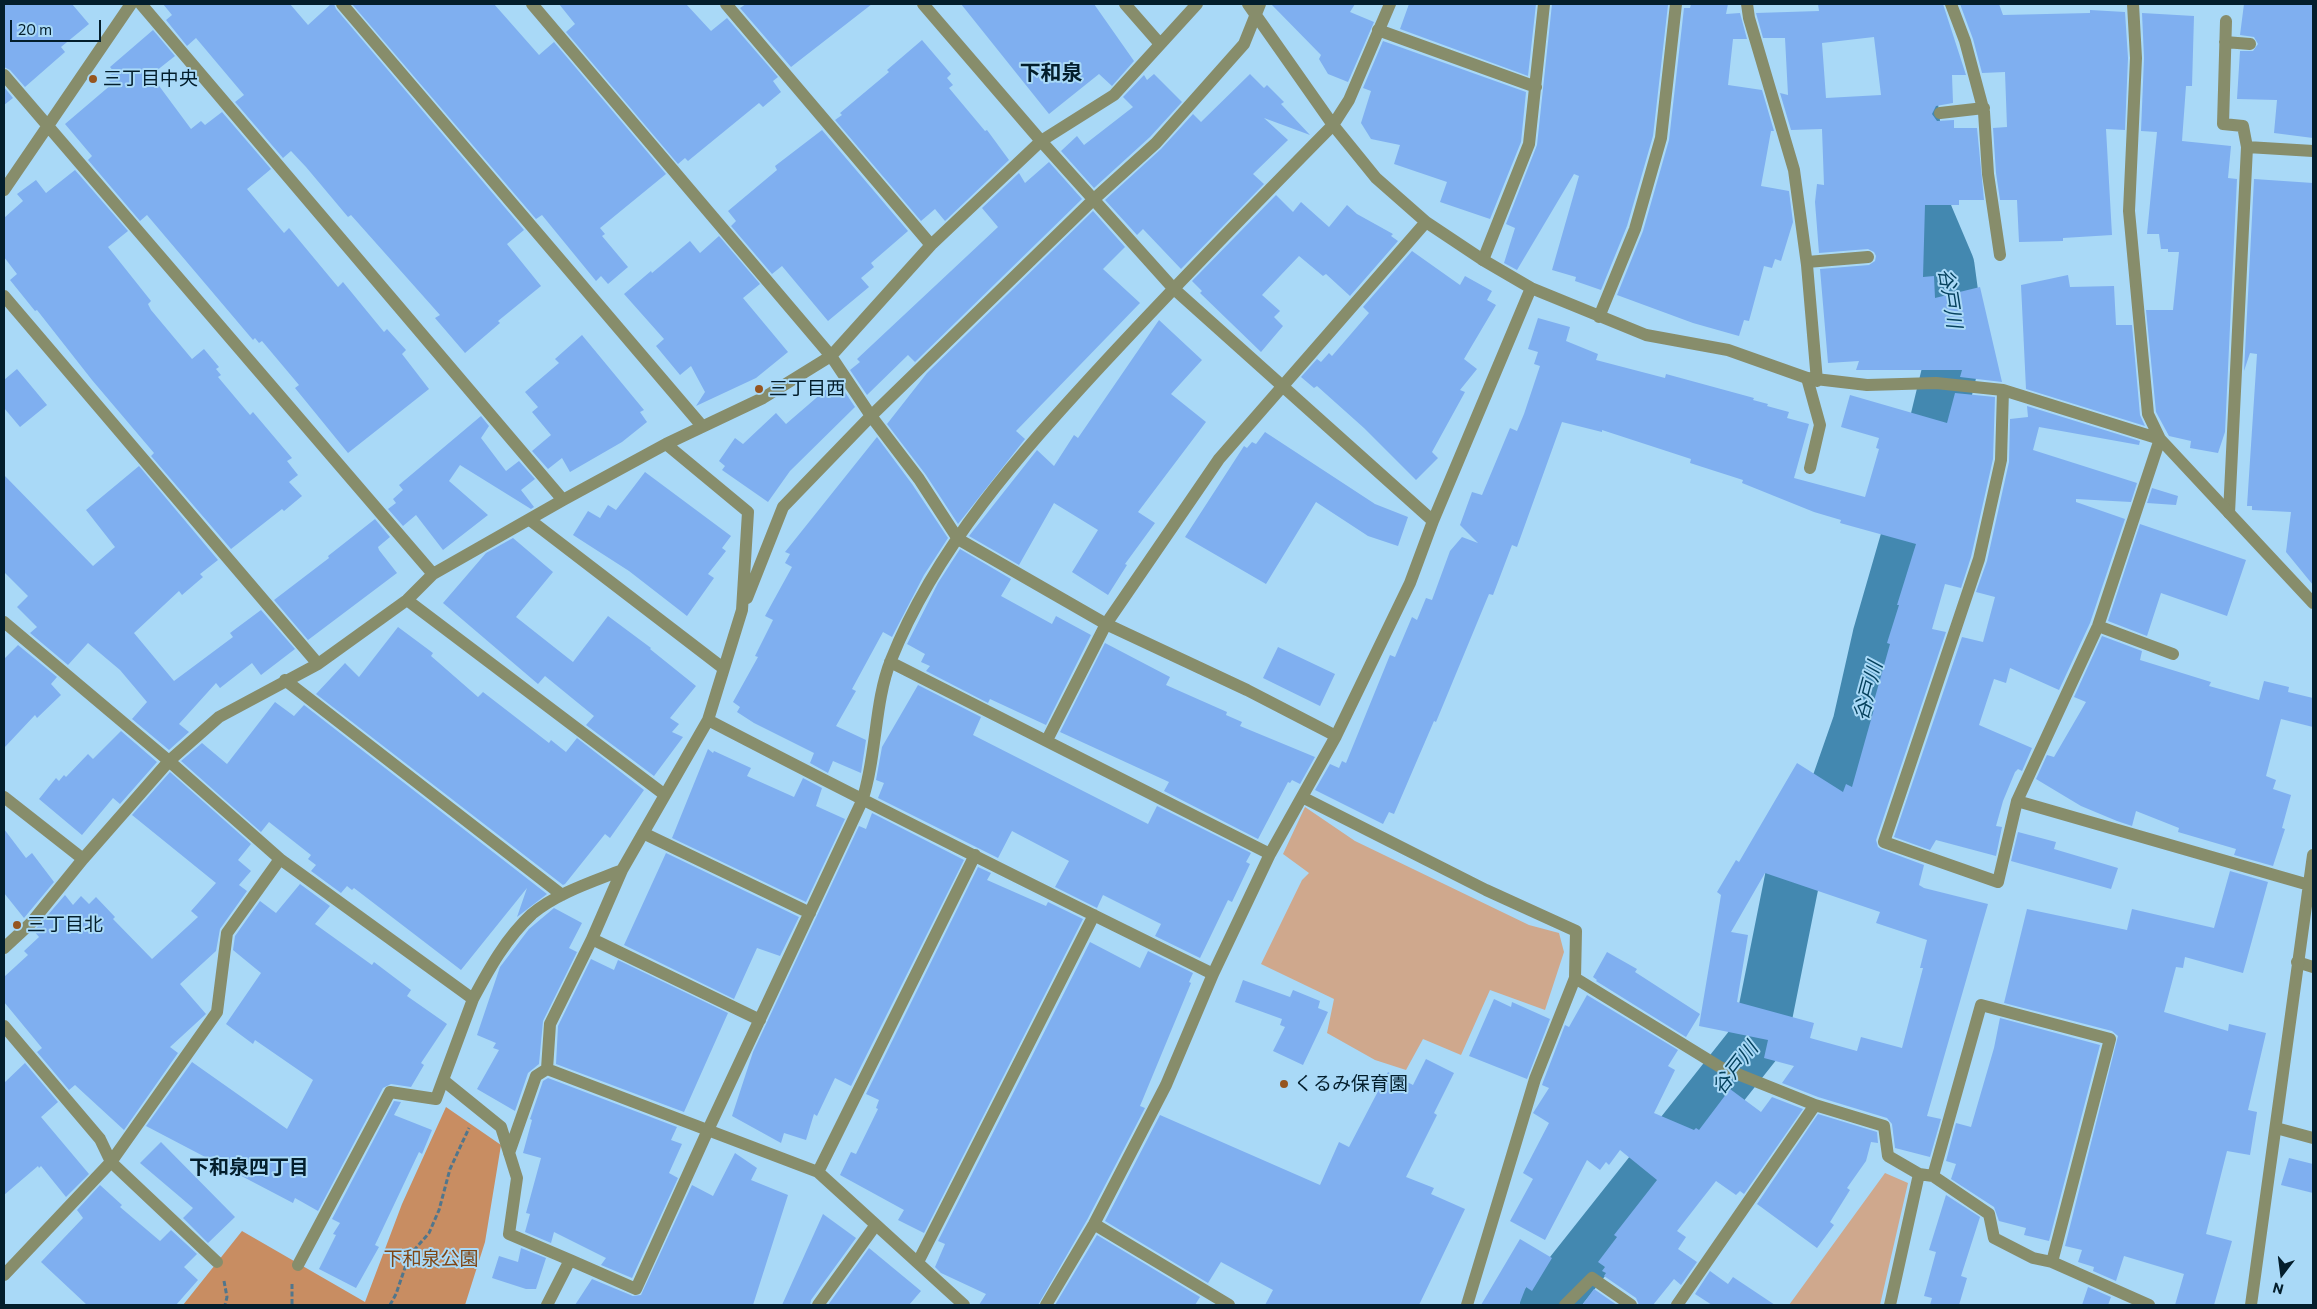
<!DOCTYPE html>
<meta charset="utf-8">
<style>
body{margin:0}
#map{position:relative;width:2317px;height:1309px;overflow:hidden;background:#a9d9f7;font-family:Commissioner,sans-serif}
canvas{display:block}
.frame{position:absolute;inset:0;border:5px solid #031e2c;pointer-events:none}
.north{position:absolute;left:2257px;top:1249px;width:50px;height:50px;-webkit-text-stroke:4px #a9d9f7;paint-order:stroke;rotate:195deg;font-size:14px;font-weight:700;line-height:20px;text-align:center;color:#031e2c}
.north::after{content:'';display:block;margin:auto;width:18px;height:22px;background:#031e2c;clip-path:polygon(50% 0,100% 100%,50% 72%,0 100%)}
.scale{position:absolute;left:10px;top:20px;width:91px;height:22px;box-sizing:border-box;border:2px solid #031e2c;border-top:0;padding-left:6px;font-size:15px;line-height:18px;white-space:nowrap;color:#031e2c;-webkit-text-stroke:4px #a9d9f7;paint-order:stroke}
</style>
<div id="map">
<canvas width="2317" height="1309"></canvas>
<div class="frame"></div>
<div class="north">N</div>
<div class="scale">20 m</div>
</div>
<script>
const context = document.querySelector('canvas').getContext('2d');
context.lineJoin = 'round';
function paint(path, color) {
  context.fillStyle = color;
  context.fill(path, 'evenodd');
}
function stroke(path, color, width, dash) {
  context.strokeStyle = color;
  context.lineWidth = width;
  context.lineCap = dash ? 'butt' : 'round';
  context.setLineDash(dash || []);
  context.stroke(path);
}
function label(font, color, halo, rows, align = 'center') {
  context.font = font + ' Commissioner,"Noto Sans JP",sans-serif';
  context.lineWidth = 4;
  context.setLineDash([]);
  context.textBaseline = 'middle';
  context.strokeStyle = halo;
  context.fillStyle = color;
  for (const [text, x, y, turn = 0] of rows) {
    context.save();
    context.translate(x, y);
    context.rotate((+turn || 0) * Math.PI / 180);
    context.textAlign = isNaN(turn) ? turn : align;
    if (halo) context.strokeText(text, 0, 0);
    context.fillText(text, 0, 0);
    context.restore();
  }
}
paint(new Path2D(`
 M1305 807 1355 841 1529 925 1559 933 1564 952 1545 1010 1490 990 1461 1055 1423 1039 1406 1070 1375 1060 1327 1033 1334 999 1261 964 1302 880 1309 873 1283 854Z
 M1885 1173 1908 1183 1880 1305H1789Z`), '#cfa88d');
paint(new Path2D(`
 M446 1107 501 1145 485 1242 465 1305H183L242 1231 365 1302 402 1204Z`), '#c88d62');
stroke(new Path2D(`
 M1547 1305 1761 1035 1793 875 1839 784 1860 724 1880 636 1913 522 1957 340 1947 266 1922 207 1901 20 1892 4`), '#4388b0', 55);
paint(new Path2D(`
 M4 4H72L89 24 61 47 65 52 25 87 10 70 4 67Z
 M163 4H290L308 25 331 4H334L336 9 524 230 507 244 541 286 498 321 500 323 465 353 435 318 440 315 351 215 348 217 306 167 291 151 283 158 235 102 244 95 196 38 187 46 166 20 172 15Z
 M352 4H494L539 55 554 42 666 174 600 228 605 234 602 236 628 267 608 284 601 276 596 281 542 215 536 219Z
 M559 4H686L711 31 727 18 778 77 773 81 781 92 763 107 759 103 688 161 685 158 678 164 566 32 575 24Z
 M746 4H872L791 67 740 8Z
 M961 4H1094L1134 61 1112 86 1099 74 1049 114Z
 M1271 4H1355L1350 12 1374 22 1348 82 1328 74 1319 59 1321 55Z
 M1409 4H1536L1528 76 1400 29Z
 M1552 4 1668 5 1653 136 1627 226 1601 290 1575 281 1576 277 1552 270 1579 176 1574 174 1517 270 1504 263 1515 228 1506 224 1537 145Z
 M1691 4H1728L1726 14 1740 13 1747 39H1733L1728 85 1762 90 1774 131H1771L1761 186 1789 191 1793 222 1781 261 1775 259 1772 268 1764 266 1749 321 1744 320 1739 336 1693 323 1617 295 1643 231 1669 140 1684 8H1690Z
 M1818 4H1943L1966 75H1952L1953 103 1936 106 1932 114 1937 121 1954 120V128H1977L1984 200H1959V205H1925L1923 277 1934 276 1935 298 1980 287 2002 382 1960 377 1962 370H1856L1859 361 1828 363 1820 269 1869 265 1875 261 1876 256 1874 252 1868 249 1819 253 1815 202 1817 184 1824 185 1822 129 1791 130 1780 93 1788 95 1785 38H1763L1756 13 1819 11ZM1874 37 1881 95 1826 98 1822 43Z
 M1960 4H1999L2003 15 2090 13V10L2125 12 2128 58 2125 130 2106 129 2112 235 2063 238V241L2019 242 2017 200H2000L1996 173 1993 128 2007 127 2005 72 1982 73 1973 39Z
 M2244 4H2313V138L2274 133 2277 100 2237 99 2240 51H2253L2258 44 2254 37 2240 35Z
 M2142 13 2194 16 2192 86H2186L2182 141 2231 146 2228 178 2237 179 2225 432 2218 453 2190 448 2191 441 2169 436 2156 412 2146 310H2173L2179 252H2168V249H2161L2159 234H2147L2157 132 2141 131 2144 58Z
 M153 30 175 56 151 75 191 129 201 121 205 125 222 112 271 169 247 189 284 233 289 228 338 287 343 282 384 332 387 329 406 350 402 354 429 389 348 453 295 388 299 385 262 341 259 343 255 338 253 340 147 215 140 221 88 160 92 156 65 124 112 84 107 78 114 72 110 67Z
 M922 40 951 74 947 78 953 85 949 88 985 131 987 130 1009 160 945 221 935 209 921 221 835 120 842 115 840 113 889 72 887 70Z
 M1383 41 1526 92 1521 142 1490 219 1440 202 1447 182 1394 164 1400 145 1371 139 1361 123 1371 91 1363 88Z
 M1154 74 1182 102 1150 137 1094 188 1061 151 1077 136 1084 145 1133 107 1123 97 1144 75 1147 80Z
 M1250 74 1264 88 1267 85 1284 102 1281 104 1310 135 1264 118 1288 140 1253 174 1264 184 1181 269 1143 229 1137 235 1105 200 1161 149 1193 114 1201 122Z
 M4 87 13 98 4 105Z
 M822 130 908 231 871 263 874 267 861 278 869 287 828 321 782 266 772 274 731 226 736 221 728 211 777 170 775 166Z
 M1049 162 1082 199 915 362 908 355 867 395 850 370 860 362 857 359 998 227 982 208 1019 173 1025 183Z
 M75 170 128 231 108 247 151 301 148 304 151 310 192 359 204 349 219 367 216 369 221 375 218 377 250 415 253 412 292 458 287 461 298 475 289 482 302 496 284 511 282 509 231 549 151 456 154 453 92 380 37 310 35 311 10 280 17 274 4 257V218L23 201 17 194 36 180 46 193Z
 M2254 179 2313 183V585L2286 552 2291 512 2252 510V506H2247L2257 354 2250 353 2244 371Z
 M1276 195 1293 212 1301 202 1329 227 1347 205 1357 214 1393 234 1391 236 1398 241 1350 296 1326 274 1323 276 1299 256 1262 295 1280 311 1274 317 1283 326 1261 352 1200 293 1202 291 1192 281Z
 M1093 211 1125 247 1103 269 1140 303 1016 431 1025 439 958 524 926 475 887 424 927 373Z
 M719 236 760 284 743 298 788 352 756 378 696 406 705 392 691 366 680 375 656 346 664 339 624 294 651 271 652 273 690 241 700 253Z
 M1412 251 1460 285 1465 276 1492 291 1487 300 1496 305 1464 359 1477 369 1460 390 1465 392 1432 452 1438 458 1416 480 1364 428 1317 386 1314 388 1301 377 1317 359 1321 362 1329 353 1332 356 1369 313 1363 307Z
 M2068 275 2070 287 2114 286 2116 325H2132L2140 415 2145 426 2026 389 2021 285Z
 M1538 318 1570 327 1566 341 1598 354 1596 360 1665 378 1666 374 1754 398 1753 400 1768 404 1767 406 1789 412 1787 418 1809 424 1794 478 1865 497 1879 449 1876 448 1879 438 1841 427 1850 395 1947 423 1955 393 1995 397 1993 459 1971 557 1961 588 1945 584 1932 629 1946 632 1876 840 1878 847 1881 849 1924 865 1919 885 1924 888 1988 904 1927 1116 1941 1119 1930 1157 1895 1148 1892 1124 1887 1118 1818 1097 1782 1083 1794 1066 1764 1058 1768 1040 1699 1026 1721 895 1717 892 1736 860 1739 862 1797 763 1843 792 1846 784 1852 787 1874 709 1872 708 1890 644 1887 643 1899 605H1897L1916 544 1840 523 1841 520 1814 512 1742 483 1743 480 1690 463 1691 459 1602 430V432L1562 422 1517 547 1512 545 1493 595 1489 594 1436 722 1434 721 1394 814 1389 812 1383 824 1315 790 1330 764 1339 768 1342 761 1346 763 1390 655 1395 657 1412 617 1417 620 1426 598 1432 600 1450 551 1462 537 1478 543 1460 525 1472 492 1482 495 1510 428 1517 431 1524 414 1540 366 1534 364 1538 352 1528 349ZM1765 873 1880 912 1876 923 1927 940 1920 968H1923L1902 1048 1861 1037 1857 1051 1810 1038 1814 1023 1737 1002 1748 935 1731 932Z
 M1159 320 1202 360 1171 394 1206 422 1138 512 1155 523 1125 564 1127 565 1108 595 1072 572 1098 530 1054 503 1019 565 969 536 1037 450 1054 466 1074 435 1078 438Z
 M582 335 644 410 640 412 647 422 622 442 570 472 562 458 548 469 532 451 551 435 532 412 538 407 525 392 559 363 555 359Z
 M17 369 47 405 20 427 4 408V380Z
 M837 380 855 407 790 471 768 502 722 470 725 466 719 461 735 438 743 444 776 413 786 424Z
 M2027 406 2140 441 2139 445 2039 427 2033 450 2137 483 2131 502 2076 499V502L2125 519 2090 623 2059 690 2010 668 2006 683 1994 679 1979 725 2032 748 2022 771 2018 769 2015 772 2003 801 1996 826 2002 827 1996 856 1936 840 1930 850 1894 837 1962 637 1983 642 1995 597 1976 592 1987 561 2009 462 2010 419 2028 417Z
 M481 416 489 426 481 438 506 471 519 461 535 479 521 490 534 507 531 509 460 465 449 481 488 515 443 550 416 515 403 526 388 509 396 503 393 499 403 490 399 485Z
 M1265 432 1375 504 1408 517 1398 546 1368 536 1316 502 1266 584 1185 537 1244 446 1247 448 1252 442 1256 444Z
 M877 437 912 484 948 538 924 575 892 637 883 632 852 689 856 691 836 726 866 740 861 773 833 761 828 773 810 763 814 753 754 723 737 712 740 707 733 702 758 657 755 656 773 620 765 616 792 567 785 563 790 554 785 552Z
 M139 466 218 560 200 574 203 577 182 595 179 591 134 633 174 681 233 637 230 633 261 610 295 649 261 675 252 663 220 688 216 683 179 724 189 732 169 750 132 719 147 702 120 670 88 643 68 665 30 633 37 627 17 607 28 596 4 572V475L93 566 115 547 86 510Z
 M645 472 731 536 722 548 726 551 708 574 714 578 687 616 629 571 573 535 588 511 600 518 608 505 616 510Z
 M2152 488 2178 496 2176 505 2147 503Z
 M375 519 390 537 378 547 379 550 397 573 308 640 274 600 329 558 328 556Z
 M2140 524 2246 560 2227 616 2161 593 2147 636 2108 621Z
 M513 538 553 572 516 617 573 662 608 616 651 648 650 649 696 686 670 718 679 724 672 732 683 737 654 776 586 725 594 716 545 676 538 684 443 603 486 553Z
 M960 549 1011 579 1001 596 1052 624 1056 616 1091 635 1046 725 990 699 988 703 926 671 930 666 921 662 925 654 907 644 938 583Z
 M398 627 433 653 431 656 478 697 483 692 549 743 551 740 566 752 577 738 644 790 610 838 605 834 565 884 563 885 316 694 345 663 359 677Z
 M2102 636 2142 651 2140 660 2211 682 2209 686 2259 700 2264 681 2289 687 2288 692 2313 698V727L2281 719 2266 776 2276 780 2273 789 2291 795 2282 828 2285 829 2273 866 2234 855 2236 849 2178 832 2179 828 2136 811 2132 826 2117 821 2081 806 2036 779 2047 755 2054 757 2086 702 2074 697Z
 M1105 643 1170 677 1166 685 1227 712 1226 715 1242 722 1240 726 1315 757 1300 784 1292 780 1290 783 1288 782 1258 839 1164 791 1169 782 1060 732Z
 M18 645 57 677 51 684 61 695 37 718 35 715 4 748V659Z
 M1278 647 1335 674 1320 706 1263 678Z
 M918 685 981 717 973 735 1148 824 1157 806 1251 853 1246 862 1250 864 1232 902 1228 900 1200 958 1155 936 1161 924 1103 895 1097 908 1055 887 1069 861 1012 831 998 858 878 798 884 783 876 780 882 747Z
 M275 702 294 716 304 705 547 894 517 917 527 888 461 970 354 888 352 890 347 886 341 893 311 871 316 865 308 859 311 855 269 822 261 832 181 761 202 743 227 764Z
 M121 731 157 762 120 804 113 798 82 835 39 799 56 778 59 781 64 775 66 777 88 754 93 759Z
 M708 749 713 753 714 751 751 768 747 776 794 797 803 778 822 788 816 806 845 819 806 902 672 838Z
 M170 772 251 844 238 860 251 871 239 885 247 891 220 929 216 951 180 984 206 1014 170 1047 178 1053 124 1130 75 1085 69 1090 37 1052 42 1048 4 1002V977L28 955 24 951 39 937 34 931 65 895 73 905 81 896 89 904 96 897 115 917 113 919 152 959 198 917 191 911 216 883 132 815Z
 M872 813 964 860 851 1086 835 1078 817 1116 814 1114 806 1140 784 1133 781 1143 732 1116 753 1052 859 826 866 829Z
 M4 829 26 858 32 853 54 882 24 918 4 893Z
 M2018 832 2056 842 2054 849 2118 868 2111 889 2011 861Z
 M666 853 799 917 780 956 757 948 734 999 624 945Z
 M978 867 991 873 987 880 1046 906 1048 902 1083 919 924 1233 898 1220 904 1210 840 1175 851 1152 856 1154 878 1109 876 1108 879 1100 866 1094Z
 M2230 871 2268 882 2243 973 2185 957 2183 968 2176 967 2164 1012 2228 1031 2229 1024 2266 1033 2248 1110 2257 1112 2250 1155 2227 1151 2206 1234 2232 1241 2214 1305H2175L2184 1274 2124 1256 2116 1281 2093 1271 2094 1267 2078 1262 2082 1250 2065 1246 2118 1036 2112 1031 2004 1003 2027 909 2127 930 2132 909 2214 928Z
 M300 884 330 906 315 924 372 965 374 962 411 990 407 996 447 1024 421 1063 424 1065 411 1087 391 1084 383 1088 318 1211 295 1198 293 1203 146 1126 192 1062 287 1129 313 1080 255 1040 253 1044 226 1024 261 973 233 950 235 936 260 901 276 913Z
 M554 908 582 923 569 948 577 952 543 1021 539 1064 528 1073 515 1111 477 1089 499 1050 493 1048 496 1043 477 1035 500 967 529 929Z
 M1090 942 1140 968 1148 951 1193 973 1189 982 1191 983 1140 1106 1145 1108 1087 1220 1038 1305H979L986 1294 941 1273 935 1267 945 1244 938 1241Z
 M1607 952 1637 969 1635 972 1700 1014 1686 1037 1596 981 1597 980 1593 977Z
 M591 959 614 970 618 960 728 1013 684 1112 556 1064 558 1026Z
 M1243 980 1290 997 1293 990 1320 1001 1318 1008 1328 1012 1303 1065 1273 1051 1285 1027 1280 1025 1282 1019 1235 1002Z
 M1587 995 1678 1050 1668 1066 1675 1070 1654 1113 1694 1130 1696 1128 1699 1130 1730 1089 1761 1112 1772 1097 1803 1109 1744 1194 1740 1191 1736 1195 1716 1181 1677 1231 1686 1237 1678 1249 1697 1262 1681 1285 1674 1279 1653 1305H1639L1636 1298 1604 1276 1606 1273 1602 1271 1605 1267 1598 1262 1617 1237 1614 1235 1657 1180 1620 1150 1609 1165 1606 1162 1600 1170 1587 1160 1545 1240 1510 1221 1533 1179 1523 1173 1549 1123 1533 1113 1549 1088 1542 1085 1543 1082 1565 1025 1569 1027Z
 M1494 999 1511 1007 1512 1002 1550 1019 1527 1079 1469 1056Z
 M2000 1018 2100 1045 2049 1241 2024 1235 2026 1228 1999 1221 1994 1207 1951 1179 1956 1164 1946 1161 1956 1123 1971 1127 1994 1048Z
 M1426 1059 1454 1073 1434 1113 1437 1115 1406 1177 1434 1188 1431 1194 1465 1209 1419 1305H1265L1273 1290 1221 1262 1208 1283 1105 1221 1160 1115 1320 1185 1339 1142 1349 1147 1388 1072 1413 1085Z
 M25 1063 58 1102 41 1117 89 1174 66 1197 41 1166 39 1168 38 1166 4 1195V1083Z
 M548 1078 677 1127 671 1140 682 1144 669 1173 678 1178 632 1278 601 1265 606 1258 554 1232 551 1243 525 1232 530 1214 526 1213 541 1158 523 1153 532 1120 530 1119 543 1081Z
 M394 1101 401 1102 394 1115 432 1130 422 1154 419 1152 375 1245 379 1247 356 1288 319 1269 336 1235 333 1234 340 1223 332 1219Z
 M1818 1114 1877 1132 1878 1143 1871 1142 1866 1161 1847 1188 1850 1190 1830 1222 1834 1225 1817 1248 1757 1204Z
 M161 1142 235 1217 208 1243 183 1218 193 1208 140 1163Z
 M735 1153 757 1168 751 1180 788 1195 753 1305H575L592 1279 633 1296 641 1295 692 1185 713 1196Z
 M2289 1158 2313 1164V1193L2281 1185Z
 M100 1185 122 1205 120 1207 160 1241 171 1230 197 1254 184 1267 198 1280 176 1305H87L41 1262 83 1218 77 1210Z
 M1946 1195 1980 1217 1961 1276 1967 1278 1959 1305H1930L1932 1298 1924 1296 1936 1252 1929 1250Z
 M823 1214 856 1238 811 1300 810 1305H782Z
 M1097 1235 1200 1297 1195 1305H1055Z
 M1520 1239 1552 1258 1532 1291 1526 1287 1519 1305H1481Z
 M521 1248 546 1258 536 1289H526L492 1278 499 1256 518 1262Z
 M869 1248 921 1291 909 1305H828Z
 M1710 1271 1728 1284 1733 1277 1775 1305H1712L1695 1294Z
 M2088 1287 2111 1297 2108 1305H2082Z
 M1594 1289 1617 1305H1582Z`), '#7faff0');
stroke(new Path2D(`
 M224 1281 227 1297 225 1305
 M292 1284V1305
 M390 1305 396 1294 409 1256 429 1233 439 1210 450 1169 469 1128`), '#51768c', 3, [5, 2.5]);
stroke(new Path2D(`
 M1951 4 1965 41 1984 112 1988 174 2000 255
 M2226 21 2223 124 2243 126 2247 147
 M1378 30 1536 87
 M2225 42 2250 44
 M1940 113 1984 108
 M1483 260 1529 144 1544 4
 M1807 262 1868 257
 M1807 378 1820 425 1810 468
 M2229 513 2247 147 2313 151
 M2297 962 2313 967
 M2276 1128 2313 1138`), '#878d6b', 12);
stroke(new Path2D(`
 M141 4 563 500
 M342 4 702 426
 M532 4 831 356 871 416 919 479 958 539 1106 624 1247 690 1336 736
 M726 4 931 245
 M923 4 1041 141 1173 288 1433 521
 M1125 4 1160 44
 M1248 4 1333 125 1376 178 1426 222 1483 260 1531 288 1646 335 1728 350 1807 378 1867 385 1936 383 2003 390 2160 439 2313 603
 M1747 4 1749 18 1794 170 1807 265 1817 381
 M4 75 433 574
 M4 190 131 4
 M4 296 318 664
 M1599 317 1635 229 1661 138 1676 4
 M2003 390 2001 460 1979 559 1884 842 1998 882 2017 801 2098 626 2160 439 2148 414 2129 211 2136 58 2133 4
 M666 444 748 512 742 610 708 720 622 870 592 939 550 1024 547 1069 818 1172 964 1305
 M530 520 723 668
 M747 598 783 507 871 416 1093 200 1156 143 1244 44 1260 4
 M407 600 665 795
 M4 622 169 761 280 859 473 999C489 969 506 938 532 914 557 893 592 882 622 870
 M2098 626 2173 654
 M890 662 1270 854
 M285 680 562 895
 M708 720C875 807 1044 891 1213 974
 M1047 740 1106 624 1219 459 1426 222
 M4 797 83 859
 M1302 797 1486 890 1576 931 1575 978 1535 1079 1467 1305
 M2017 801 2309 885
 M643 833 810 913
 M592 939 760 1020
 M4 948 31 923 83 859 169 761 219 717 318 664 407 600 433 574 563 500 666 444 763 398 831 356 931 245 1041 141 1114 95 1197 4
 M1575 978 1720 1067 1815 1105 1884 1126 1888 1156 1919 1174 1933 1176 1989 1214 1994 1238 2033 1258 2052 1262 2149 1305
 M473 999 443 1080 501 1127 517 1178 509 1234 570 1260
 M4 1026 100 1139 111 1162 217 1262
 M509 1153 536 1076 547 1069
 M818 1172 975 855
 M1933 1176 1981 1005 2110 1039 2052 1262
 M1094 1224 1229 1305
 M918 1262 1094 915
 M298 1265 390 1092 436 1099 443 1080
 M4 1275 111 1162 217 1012 227 933 280 859
 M547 1305 570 1260 636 1289 708 1130 862 801C877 756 874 702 891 660 936 547 1020 454 1101 366 1177 284 1255 204 1333 125L1349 100 1390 4
 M818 1305 875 1226
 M1046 1305 1094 1224 1166 1085 1213 974 1270 854 1336 736 1410 583 1433 521 1531 288
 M1565 1305 1592 1278 1631 1305
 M1677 1305 1815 1105
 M1890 1305 1919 1174
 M2251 1305 2313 855`), '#878d6b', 12);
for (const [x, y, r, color] of [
 [93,79,5,"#965520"],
 [759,389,5,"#965520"],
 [17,925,5,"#965520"],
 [1284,1084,5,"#965520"]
]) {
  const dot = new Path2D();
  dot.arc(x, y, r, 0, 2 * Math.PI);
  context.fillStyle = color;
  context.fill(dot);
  stroke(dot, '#a9d9f7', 2);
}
label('19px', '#031e2c', '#a9d9f7', [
 ["三丁目中央",103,79],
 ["三丁目西",769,389],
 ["三丁目北",27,925],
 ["くるみ保育園",1294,1084]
], 'left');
label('19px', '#7f4615', '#a9d9f7', [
 ["下和泉公園",431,1259]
]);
label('italic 20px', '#05415d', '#a9d9f7', [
 ["谷戸川",1950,298,81],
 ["谷戸川",1868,691,-75],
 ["谷戸川",1735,1068,-52]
]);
label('bold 20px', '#031e2c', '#a9d9f7', [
 ["下和泉四丁目",249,1167]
]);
label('bold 21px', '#031e2c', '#a9d9f7', [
 ["下和泉",1051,73]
]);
</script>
